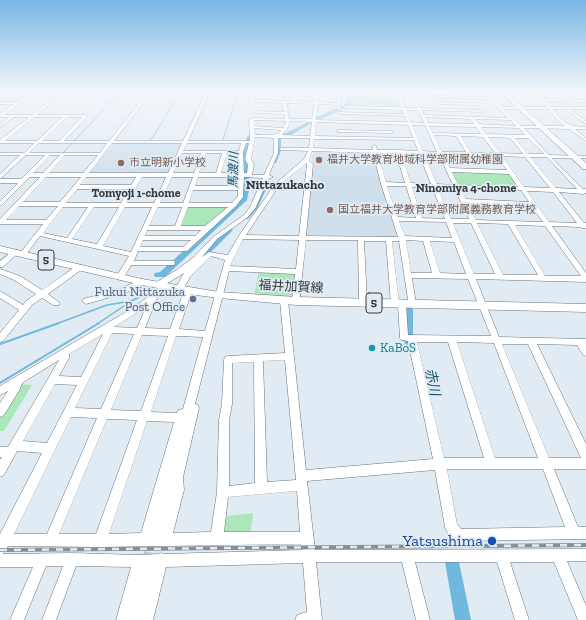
<!DOCTYPE html>
<meta charset="utf-8">
<style>
body{margin:0}
canvas{display:block;background:#e1ebf3}
</style>
<canvas width="586" height="620"></canvas>
<script>
const context = document.querySelector('canvas').getContext('2d');
context.lineJoin = 'round';
function paint(path, color) {
  context.fillStyle = color;
  context.fill(path, 'evenodd');
}
function stroke(path, color, width, dash) {
  context.strokeStyle = color;
  context.lineWidth = width;
  context.lineCap = dash ? 'butt' : 'round';
  context.setLineDash(dash || []);
  context.stroke(path);
}
function label(font, color, halo, rows, align = 'center') {
  context.font = font + ' "Zilla Slab","Noto Sans JP",serif';
  context.lineWidth = 3.5;
  context.setLineDash([]);
  context.textBaseline = 'middle';
  context.strokeStyle = halo;
  context.fillStyle = color;
  for (const [text, x, y, turn = 0] of rows) {
    context.save();
    context.translate(x, y);
    context.rotate((+turn || 0) * Math.PI / 180);
    context.textAlign = isNaN(turn) ? turn : align;
    if (halo) context.strokeText(text, 0, 0);
    context.fillText(text, 0, 0);
    context.restore();
  }
}
paint(new Path2D(`
 M112 143H183L168 175H88Z
 M313 152 373 153 397 237 305 235Z`), '#cfe0ec');
paint(new Path2D(`
 M352 95 398 96 403 109 345 107 350 105Z
 M449 170 509 172 521 189 457 187Z
 M185 205H234L207 228H177Z
 M259 271 297 273 293 297 254 295Z
 M20 384 32 385 4 431H0V416Z
 M253 513 250 537H217L220 517Z`), '#ace7b9');
stroke(new Path2D(`
 M279 92C291 103 293 121 282 134
 M0 95 5 92
 M55 97 61 92
 M166 115 178 96
 M223 140 237 96
 M150 141 166 116
 M63 153 120 92`), '#70b8de', 1);
stroke(new Path2D(`
 M56 324 107 305 131 301 155 290
 M97 324 130 302`), '#70b8de', 1.5);
stroke(new Path2D(`
 M0 344 59 323
 M0 383 99 323`), '#70b8de', 2);
paint(new Path2D(`
 M348 92H352L350 106 321 119H317V117L346 104Z
 M308 122 312 123 287 137 281 138V151L276 163H272L275 151V135L284 134Z
 M250 135 260 134 263 136 252 138 248 152 249 190 247 200 165 277H155L154 275 155 273 160 272 241 199 243 183 242 152 247 137Z
 M264 182 269 183 257 209 248 219H244L243 218 251 208Z
 M226 228H229L233 230 198 265H192L191 263 192 261Z
 M409 306 413 309V337L415 347 413 350 410 351 407 350C401 338 404 322 405 309Z
 M452 555 457 557 459 562 471 620H455L445 562 447 557Z`), '#70b8de');
stroke(new Path2D(`
 M147 564 154 537`), '#bfc8cf', 12, [12, 6]);
const minor = new Path2D(`
 M61 92H65L37 115H86L88 116 64 141H109L148 92H152L114 141H183L206 92H210L188 141H250L249 119 253 118 285 119 284 114 254 113 255 111 284 112 282 103 254 102V106H252L248 92H252L254 100H270L267 92H271L274 101H292L295 92H299L296 101 314 102 315 92H319L318 102 337 103V92H341L340 110H338L337 105 318 104 316 120 407 122 405 116 339 114 337 113 339 112 404 114 402 110 344 108 345 106 401 107 397 97 350 96 351 94 396 95 395 92H399L405 108H417L409 92H413L421 108 482 110 484 111 482 112 422 110 424 115 508 118 489 99 434 98 432 97 434 96 487 97 483 93H465L463 92H536L544 99 586 100V102L546 101 551 107H586V109H570L586 121V124L565 109H553C565 124 567 126 586 127V129H575L586 138V141L569 129 524 128 549 155 586 156V158H552L583 189H586V193L583 194 559 192 584 223H586V228H582L580 227 552 226 586 273V282L476 279 499 337 586 339V356L583 355 577 345 537 344 586 444V469H554L578 527H586V539L458 541C452 539 447 533 445 527L435 470 307 481 315 550 586 549V561H567L586 606V620H578L554 562H510L529 620H515L497 562H415L430 620H416L402 562H316L322 620H295L297 615 307 612 303 563 166 567 153 620H116L131 567 76 566 56 620H42L63 566H46L24 620H10L33 567H0V534L42 453 17 451 4 475 0 477V460L2 457H0V447H8L59 360 22 383 20 389 4 415 0 417V403L8 391 0 395V386L131 309 151 295 159 287H155L154 285 155 283 178 269 194 257 213 237 244 215 250 207 263 178 244 177 243 197 236 206 187 251H138L134 261H174L175 263 174 265H131L123 279 120 280 116 277 129 256 40 236 25 256H21L20 254 21 252 43 224H0V219L40 177H30L2 205 0 206V201L18 183H0V179H21L45 155H26L0 179V174L20 155H0V153H24L34 143H0V140L29 117H14L0 127V124L9 117H0V114L14 104H0V102H17L24 97H0V95H29V97L4 115H32ZM487 93H533L547 107H502ZM286 103 314 104 312 119H289ZM504 109H549L558 121 565 126H521ZM406 110H418L424 123 411 122ZM34 117H62L37 141H5ZM67 117H82L59 141H42ZM425 117 470 119 474 124 428 123ZM475 119 511 120 516 126 479 124ZM254 120 286 121V123L283 128 254 126ZM290 121 312 122 310 136 282 135 287 129ZM316 122 408 125 413 138 315 136ZM412 125H425L437 152 423 151ZM429 126 476 127 481 134 433 133ZM481 127 519 128 525 135 486 134ZM254 128 281 130 279 133 272 135H255ZM434 135 456 136 466 152H442ZM461 136 483 137 495 153H471ZM255 137 274 138V153L264 175H252L254 165 251 159ZM488 137 510 138 523 154 500 153ZM278 138H310L309 148H281L279 149 281 150 308 151 304 159 275 184 238 237 228 255 209 252 202 257 217 239 248 217 256 207 268 179 273 177 269 175 278 153ZM515 138H528L544 154H528ZM314 139 414 140 418 151 398 150H377L376 146 374 145 372 146 373 150 313 148ZM39 143H107L100 153H29ZM112 143H182L168 173H89ZM187 143H241L239 151H183ZM246 143H249L245 159 248 165 247 173H244L243 152ZM312 151 373 153 381 184 398 237 306 236 313 164 309 160ZM182 153H201L194 173H173ZM206 153H222L216 173H199ZM227 153H239L238 173H221ZM378 153H396L405 183 386 182ZM401 154H419L431 184 411 183ZM424 154 439 155 453 185 437 184ZM50 155H60L43 173H33ZM65 155H98L83 173H49ZM444 155 497 156 507 170 450 168ZM502 156 525 157 550 188 524 187ZM530 157H547L577 189 556 188ZM306 163 307 164 299 236 246 235 279 186ZM452 172 509 174 518 187 458 185ZM46 177H81L60 202H23ZM86 177H136L131 185H80ZM142 177H166L154 203H127ZM172 177H193L183 203H160ZM198 177H238V186H195ZM387 186H406L416 218 398 217ZM412 187H432L445 219 422 218ZM438 188H454L469 219H451ZM460 188 521 190 529 202 466 199ZM77 189H129L121 203H66ZM193 190H238V196L232 203H189ZM527 191 553 192 577 223 549 222ZM467 203 531 206 543 222 476 220ZM19 206H58L46 220H6ZM63 207H88L67 238 43 233ZM94 207H119L97 244 72 239ZM125 207H152L131 252 103 246ZM158 207H182L175 226H149ZM188 207H228L205 226H181ZM399 221 446 222 452 238 405 236ZM453 223H471L495 274H474ZM477 223 508 224 538 275H503ZM515 225 545 226 581 276H545ZM147 230H201L195 236H145ZM243 239 299 240 296 269 230 266ZM143 240H191L183 247H140ZM306 240H358L359 303 363 306 367 303 364 241H386L391 304 395 307 398 305 400 338 401 340 408 341 433 459 306 470 288 301 284 298 280 301 285 353 228 356 225 357 224 360 222 404 219 420 217 492 211 532 173 533 184 490 183 477 199 408 198 405 195 404 229 271 295 274 292 301 293 303H299ZM406 240 423 241 432 273H411ZM392 241H399L409 306H415L416 304 412 278 468 279 491 336 408 335 406 304 402 301 399 303ZM430 241 454 242 466 274 440 273ZM211 256 225 260 205 331 179 329 192 291 188 288 184 291 170 329 145 328 157 298 169 286 166 284 184 273 194 264 184 273 175 289 176 291H182L190 277ZM146 307 137 328 114 327ZM112 333 134 334 101 409 75 408ZM103 334 81 377 59 376 69 358V354ZM142 335 168 336 141 411 111 410ZM176 336 203 337 183 409 178 410 177 413 151 412ZM417 342H448L484 458H444ZM457 342 494 343 538 458H495ZM502 344H528L581 458H549ZM285 360 296 480 267 482 263 361ZM254 362 255 483 229 486V420L232 404V363ZM55 384 77 385 47 443 23 441ZM71 417 97 418 47 534H14ZM107 419 137 420 96 534H59ZM147 421 174 422 141 533 109 534ZM447 469H543L565 527 461 529 457 524ZM297 491 300 532H224L228 497ZM301 544 302 550 164 554 161 553 158 554 139 555 72 553 2 554 4 553 8 546 100 547Z
 M582 92H586V94Z
 M438 102 477 103 479 104 477 105 437 104Z
 M339 130 392 131 394 132 392 133 337 132V131Z
 M14 250H18L19 252 3 267H0V261Z
 M78 265H81L85 267 48 294 60 303 59 305H53L42 298 32 305 3 341 0 342V333L19 310 0 298V291L23 305 26 301 36 294 14 280 0 274V269L20 276 42 290Z
 M142 279 145 280 146 282 145 284 125 293 86 304 82 301 83 299 120 289Z`);
const major = new Path2D(`
 M0 246 142 279 219 292 296 297 586 304V312L296 305 219 298 188 294 142 285 0 252Z`);
const highway = new Path2D(`
 M500 92H506L586 163V169H583Z`);
stroke(minor, '#6a737a', 1);
stroke(major, '#6a737a', 1);
stroke(highway, '#6a737a', 1);
paint(minor, '#fff');
paint(major, '#fff');
paint(highway, '#fff');
const rail = new Path2D(`
 M0 550 586 545`);
stroke(rail, '#878e94', 4);
stroke(rail, '#e1ebf3', 2.5, [7]);
const sky = context.createLinearGradient(0, 0, 0, 179);
sky.addColorStop(0, '#78b6e4');
sky.addColorStop(0.51, '#f2f6fa');
sky.addColorStop(1, '#f2f6fa00');
context.fillStyle = sky;
context.fillRect(0, 0, 586, 179);
for (const [x, y, r, color] of [
 [319,160,4,"#8d6e63"],
 [121,163,4,"#8d6e63"],
 [330,210,4,"#8d6e63"],
 [193,299,4,"#5c6f8a"],
 [372,348,4,"#0f9aa8"],
 [492,541,5,"#1a4fb4"]
]) {
  const dot = new Path2D();
  dot.arc(x, y, r, 0, 2 * Math.PI);
  context.fillStyle = color;
  context.fill(dot);
  stroke(dot, '#e1ebf3', 1.5);
}
label('11px', '#785e54', '#e1ebf3', [
 ["福井大学教育地域科学部附属幼稚園",327,160],
 ["市立明新小学校",129,163],
 ["国立福井大学教育学部附属義務教育学校",338,210]
], 'left');
label('italic 12px', '#18516b', '#e1ebf3', [
 ["馬渡川",234,170,-89]
]);
label('bold 12px', '#363a3d', '#e1ebf3', [
 ["Ninomiya 4-chome",466,189],
 ["Tomyoji 1-chome",136,194]
]);
for (const [x, y, w] of [
 [46,260,16],
 [374,303,16]
]) {
  const box = new Path2D();
  box.roundRect(x - w / 2, y - 10, w, 20, 3);
  context.fillStyle = '#e1ebf3';
  context.fill(box);
  stroke(box, '#363a3d', 1);
}
label('bold 12px', '#363a3d', null, [
 ["5",46,260],
 ["5",374,303]
]);
label('bold 13px', '#363a3d', '#e1ebf3', [
 ["Nittazukacho",285,185]
]);
label('13px', '#363a3d', '#e1ebf3', [
 ["福井加賀線",291,287,3]
]);
label('13px', '#4e5e75', '#e1ebf3', [
 ["Fukui Nittazuka",185,292],
 ["Post Office",185,307]
], 'right');
label('13px', '#0d838f', '#e1ebf3', [
 ["KaBoS",380,348]
], 'left');
label('italic 14px', '#18516b', '#e1ebf3', [
 ["赤川",432,382,78]
]);
label('16px', '#164399', '#e1ebf3', [
 ["Yatsushima",483,541]
], 'right');
</script>
